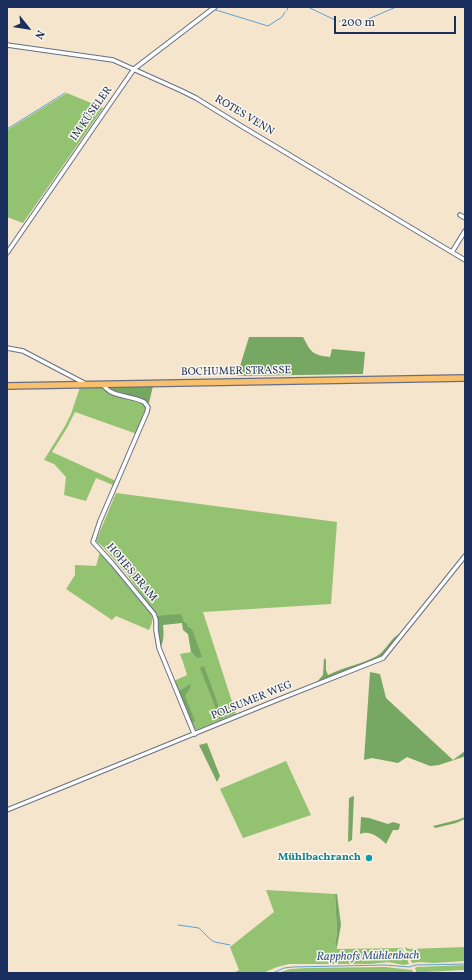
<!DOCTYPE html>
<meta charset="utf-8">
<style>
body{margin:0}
#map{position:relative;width:472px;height:980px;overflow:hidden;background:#f4e5cc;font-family:Vollkorn,serif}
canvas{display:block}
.frame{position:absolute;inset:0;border:8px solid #1b2f5e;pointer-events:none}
.north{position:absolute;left:8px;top:8px;width:40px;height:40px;-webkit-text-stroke:3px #fbf7ec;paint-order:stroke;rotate:120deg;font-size:11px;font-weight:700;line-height:16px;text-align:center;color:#1b2f5e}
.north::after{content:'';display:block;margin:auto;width:14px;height:18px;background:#1b2f5e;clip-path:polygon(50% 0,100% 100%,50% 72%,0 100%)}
.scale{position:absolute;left:334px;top:16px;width:122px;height:18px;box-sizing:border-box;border:2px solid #1b2f5e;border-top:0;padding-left:5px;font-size:12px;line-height:14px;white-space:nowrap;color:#1b2f5e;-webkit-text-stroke:3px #fbf7ec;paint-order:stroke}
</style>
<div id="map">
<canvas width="472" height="980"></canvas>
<div class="frame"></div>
<div class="north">N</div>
<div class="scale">200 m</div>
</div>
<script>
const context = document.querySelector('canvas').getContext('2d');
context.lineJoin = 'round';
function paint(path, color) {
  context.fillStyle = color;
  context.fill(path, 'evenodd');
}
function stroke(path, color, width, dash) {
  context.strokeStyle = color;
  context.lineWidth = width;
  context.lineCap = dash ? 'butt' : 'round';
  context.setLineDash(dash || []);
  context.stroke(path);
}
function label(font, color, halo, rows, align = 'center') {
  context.font = font + ' Vollkorn,serif';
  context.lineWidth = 3;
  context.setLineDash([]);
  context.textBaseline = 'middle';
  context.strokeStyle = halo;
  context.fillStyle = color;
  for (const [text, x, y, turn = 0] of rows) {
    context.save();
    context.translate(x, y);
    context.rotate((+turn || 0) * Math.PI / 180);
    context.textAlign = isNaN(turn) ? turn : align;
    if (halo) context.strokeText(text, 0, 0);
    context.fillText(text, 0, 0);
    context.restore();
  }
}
paint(new Path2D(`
 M67 93 103 108 23 223 7 217V130Z
 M80 387H103L114 395 143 403 146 408V412L137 434 75 412 67 428 52 452 116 481 113 485 96 478 86 501 64 495 66 477 54 464 44 460 65 426 71 414Z
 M116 493 337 522 331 604 203 612 236 714 196 730 194 729 174 681 187 675 183 662 180 654 191 652 197 658 186 622 156 616 126 573 103 547 96 541Z
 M100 552 149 610C154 619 153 621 149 630L116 616 112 620 66 589 75 575V565L96 566Z
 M286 761 311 815 243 838 220 789Z
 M266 890 335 894 337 933 335 944 337 947V949L402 948 409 964 404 965 388 962 370 964H289L277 967 263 973H233L239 970 230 947 274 912Z
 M405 947 409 949 465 947V961L434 963 420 962 412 963Z
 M465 965V970C449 971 432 971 417 973L415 968 417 967Z
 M385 967 412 970 413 973H278L290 969 307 968Z`), '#93c271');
paint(new Path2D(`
 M249 337H303C311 352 312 355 330 357L332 349 365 352 363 374 237 376Z
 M111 386H153L149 403C137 399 118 396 110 388Z
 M181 614 184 622H186L188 627 192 629 202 657 197 658 191 652 188 634 183 630 182 623 163 625C164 634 164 641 160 649L157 630 156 616Z
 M402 633 386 653 379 659 323 682 316 683 323 675 324 658 326 660V670L328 675C344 667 362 664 377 656 387 650 391 636 402 633Z
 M204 666 223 718 220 719 200 668Z
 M370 672 380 674 386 698 453 760 465 751V756L463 757 439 765 430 766 407 757 398 763 372 758 364 760Z
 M191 684 190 688 185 696 195 721 192 723 179 691Z
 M207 743 220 776 217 782 199 745Z
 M354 796 352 840 348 842 349 798Z
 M361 817 369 818 388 824 393 822 400 824 399 829 398 830H393L386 844C379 837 369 830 360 834Z
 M465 817V819L456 823 435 828 433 826 457 820Z
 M335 894H337L341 925 337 947 335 944 337 933Z`), '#76a863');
stroke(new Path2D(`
 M308 7 335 20
 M216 10 268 26 282 17 285 12
 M287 10 288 7
 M339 21 359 23 396 7
 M7 129 65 93
 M178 925 199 928 211 940 215 942 230 945
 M273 973 284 968 293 967 385 965 409 967 416 965 465 964`), '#629fd3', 1);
const minor = new Path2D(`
 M7 45 113 60 182 91 196 98 243 127 465 260
 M460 215 465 218
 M452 252 465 231
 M7 253 134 69 215 7
 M7 348 23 351 86 384
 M103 384C110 398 132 395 144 402 145 403 147 406 148 407L147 412 100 521 93 542 112 563 154 614 156 620V630L159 648 193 731 195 734
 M7 810 277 700 383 658 465 556`);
const primary = new Path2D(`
 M7 386 465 378`);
stroke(minor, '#676f84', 5.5);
stroke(primary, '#676f84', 8);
stroke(minor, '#fff', 3.5);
stroke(primary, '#f8bf6c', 5.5);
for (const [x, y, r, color] of [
 [369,858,4,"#0f9aa8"]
]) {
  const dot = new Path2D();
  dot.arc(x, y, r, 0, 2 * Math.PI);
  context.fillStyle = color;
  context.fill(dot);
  stroke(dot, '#fbf7ec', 1.5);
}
label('11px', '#1b2f5e', '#fbf7ec', [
 ["IM KÜSELER",92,114,-55],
 ["ROTES VENN",244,116,31],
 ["BOCHUMER STRASSE",236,372,-1],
 ["HOHES BRAM",131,573,50],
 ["POLSUMER WEG",252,701,-22]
]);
label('bold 11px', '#0d838f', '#fbf7ec', [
 ["Mühlbachranch",361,858]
], 'right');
label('italic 12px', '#345687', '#fbf7ec', [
 ["Rapphofs Mühlenbach",368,957,-1]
]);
</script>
